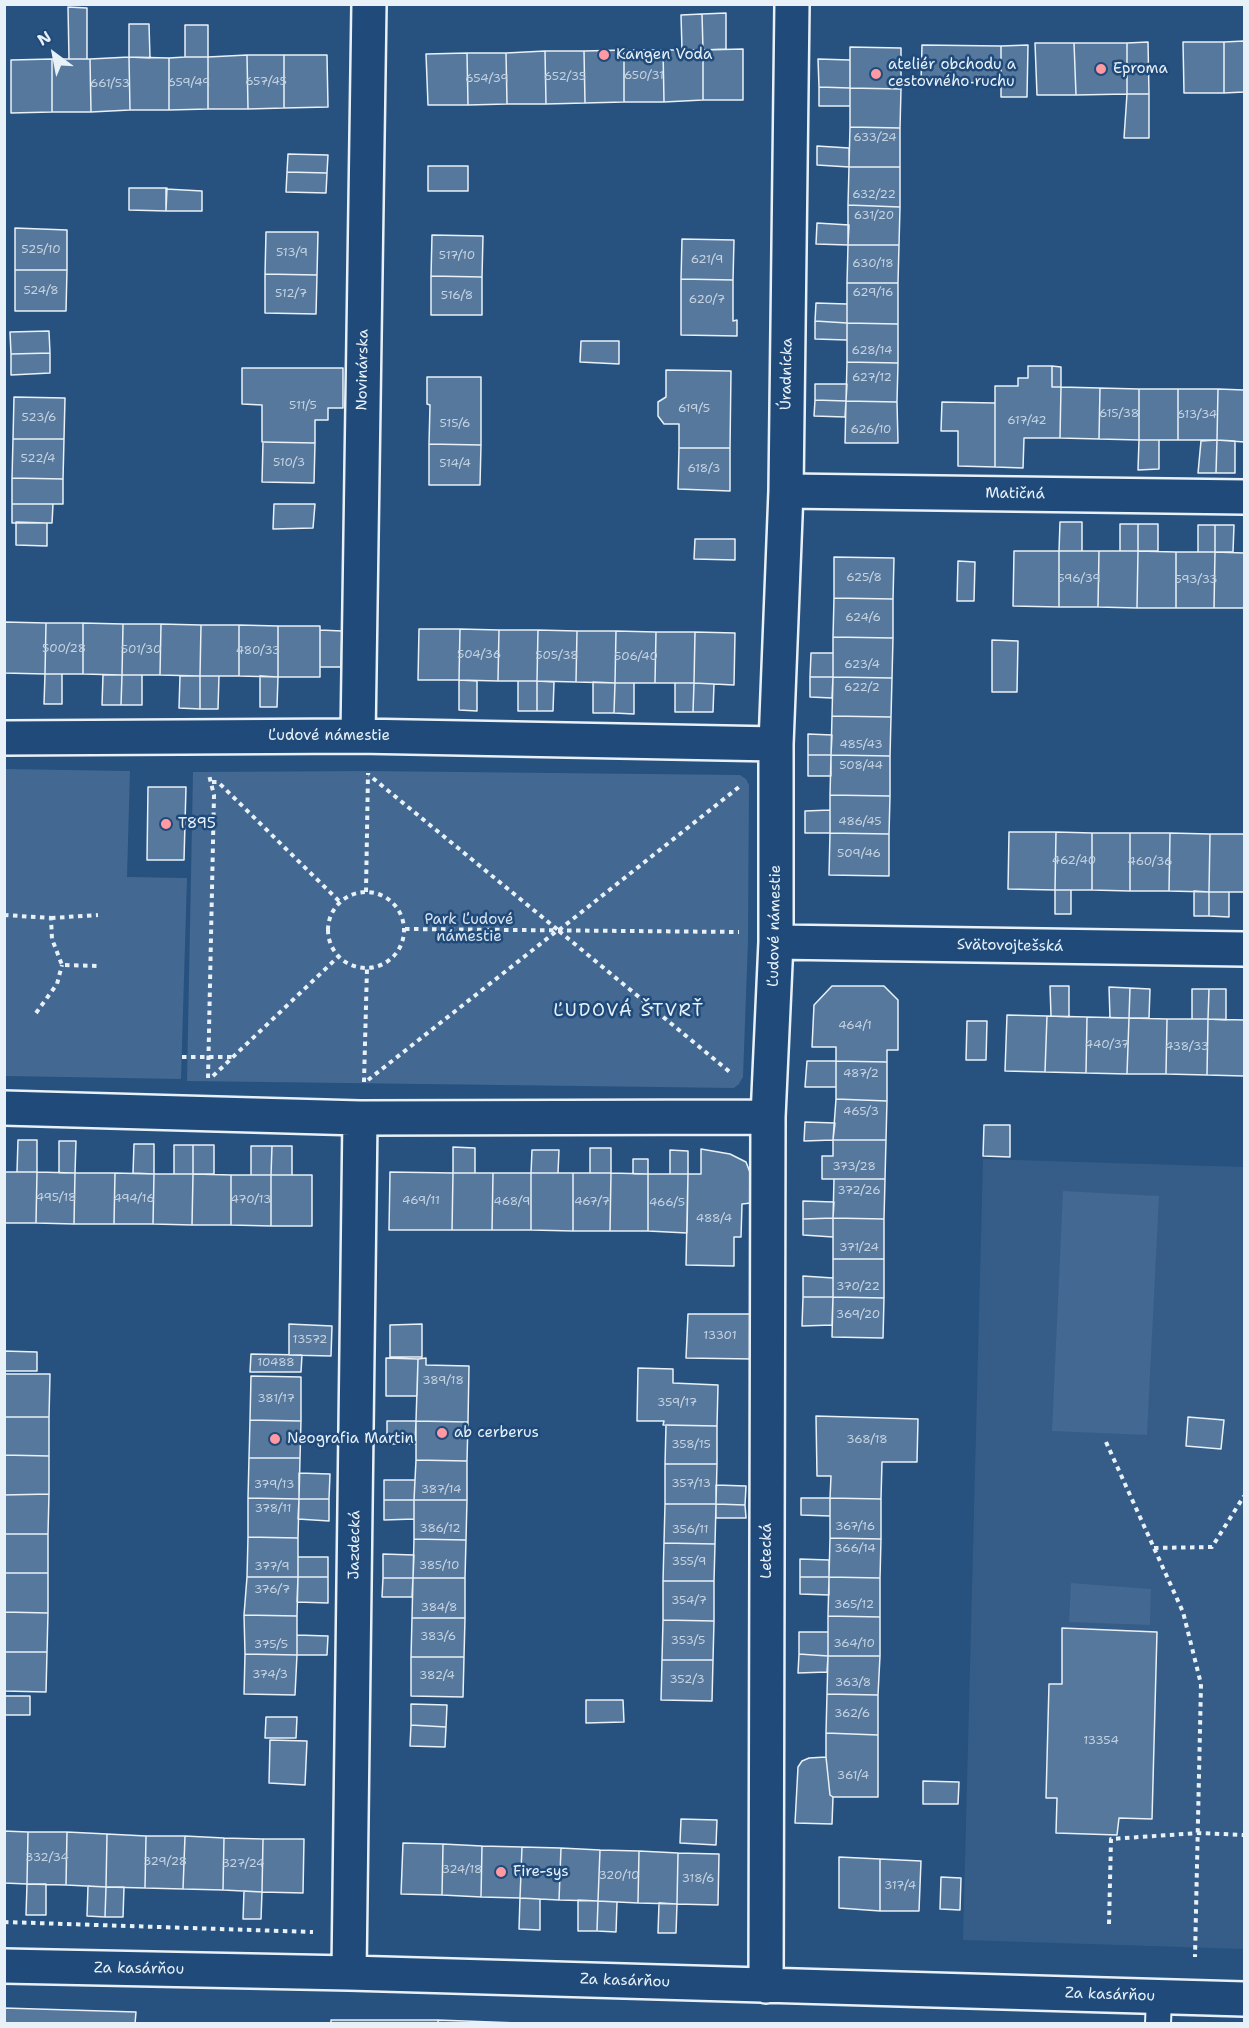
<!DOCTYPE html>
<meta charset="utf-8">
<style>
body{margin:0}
#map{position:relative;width:1249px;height:2028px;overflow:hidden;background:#27517f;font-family:"Shantell Sans",sans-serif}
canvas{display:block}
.frame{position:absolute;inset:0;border:6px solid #e8f1f8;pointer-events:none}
.north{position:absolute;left:24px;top:24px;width:60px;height:60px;-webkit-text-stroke:4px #1f4a7a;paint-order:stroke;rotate:328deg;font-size:16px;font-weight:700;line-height:24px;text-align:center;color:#e8f1f8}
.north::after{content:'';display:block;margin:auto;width:21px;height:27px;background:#e8f1f8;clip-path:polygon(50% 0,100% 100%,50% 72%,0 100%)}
</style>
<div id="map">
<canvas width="1249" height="2028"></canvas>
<div class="frame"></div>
<div class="north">N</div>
</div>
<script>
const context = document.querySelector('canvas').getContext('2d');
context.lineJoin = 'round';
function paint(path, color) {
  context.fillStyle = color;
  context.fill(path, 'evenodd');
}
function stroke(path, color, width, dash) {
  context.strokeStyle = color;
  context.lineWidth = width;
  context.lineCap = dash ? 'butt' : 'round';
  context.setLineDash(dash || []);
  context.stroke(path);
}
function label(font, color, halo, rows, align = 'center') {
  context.font = font + ' "Shantell Sans",sans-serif';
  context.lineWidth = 5;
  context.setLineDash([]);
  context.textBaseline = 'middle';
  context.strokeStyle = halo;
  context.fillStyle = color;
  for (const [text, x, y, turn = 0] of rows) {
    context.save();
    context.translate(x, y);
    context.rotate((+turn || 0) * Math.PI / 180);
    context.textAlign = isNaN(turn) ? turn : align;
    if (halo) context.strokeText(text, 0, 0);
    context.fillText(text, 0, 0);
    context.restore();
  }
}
paint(new Path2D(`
 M983 1159 1244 1167V1949L963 1940Z`), '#355d88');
paint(new Path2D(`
 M5 769 130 771 127 877 187 878 181 1079 5 1076Z
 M368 771 740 775 746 779 749 785 748 940 743 1077 739 1084 734 1088 187 1081 193 772Z
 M1063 1191 1159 1196 1147 1435 1052 1431Z
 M1071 1583 1151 1589 1150 1625 1069 1622Z`), '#436891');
const building = new Path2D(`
 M68 7 87 8V59H69Z
 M726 13V49L703 50 702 14Z
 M702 14 703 50H682L681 15Z
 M129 24H149L150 58 129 57Z
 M185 25H208V57H185Z
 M1244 41V92L1224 93V42Z
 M1148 42 1149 94H1127V43Z
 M1183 42H1224V93H1184Z
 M1035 43H1074L1076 95H1037Z
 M1074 43H1127V94L1076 95Z
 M922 45 1001 46V83L921 82Z
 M1028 45 1027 97H1001V46Z
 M850 47 901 48V89L850 88Z
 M743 49V100H703V50Z
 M624 50H663L664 102H624Z
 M624 50V102L585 103 584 51Z
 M663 50H703V100L664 102Z
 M545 51H584L585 103 546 104Z
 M545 51 546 104H507L506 53Z
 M467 53H506L507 104 468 105Z
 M467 53 468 105H428L426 54Z
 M247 55H284V108L248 109Z
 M247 55 248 109H208V57Z
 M284 55H327L328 107 284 108Z
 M129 57 130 110 91 112 90 59Z
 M129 57 169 58V110H130Z
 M185 57H208V109L169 110V58Z
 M52 59V112L11 113V60Z
 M52 59H90L91 112H52Z
 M818 59 850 60V88L819 87Z
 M819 87 850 88V106H819Z
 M850 88 901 89 900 128 850 127Z
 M1127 94H1149V138H1124Z
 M850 127 900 128V167H849Z
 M817 146 849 148V167L817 165Z
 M288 154 328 155 327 173 287 172Z
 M428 166H468V191H428Z
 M849 167H900V207L848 205Z
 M287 172 327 173 326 193 286 192Z
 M129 188H167L166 211 129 210Z
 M166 189 202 191V211H166Z
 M848 205 900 207 899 245H848Z
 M817 223 849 225 848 245 816 244Z
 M15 228 67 230V270H15Z
 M266 232H318L317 275 265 274Z
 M432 235 483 236 482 277 431 276Z
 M682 239 734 240 733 280 681 279Z
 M848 245H899L898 283H847Z
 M15 270H67L66 311H15Z
 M265 274 317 275 316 314 265 313Z
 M431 276 482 277V315H431Z
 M681 279 733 280V321L737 320V336L681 335Z
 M847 283H898V324L847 323Z
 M816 303 847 304V323L815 321Z
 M815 321 847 323V340L815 339Z
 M847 323 898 324V363L847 362Z
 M49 331 50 353 11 354 10 332Z
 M581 341H619V364L580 362Z
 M50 353V373L11 375V354Z
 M847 362 898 363 897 402 846 401Z
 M1028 366H1052V387H1061L1060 438H1024L1023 468 995 467V386H1018V378H1028Z
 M1052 366 1061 367V387H1052Z
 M242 368H343V408H328V420H315V443L262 442V405L242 404Z
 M666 370 731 371 730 448H679V424H664L658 416V402L666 397Z
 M427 377H481V445L429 444 430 405 427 404Z
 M815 384H847L846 401 815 400Z
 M1061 387 1100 388 1099 439 1060 438Z
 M1100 388 1139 389V440L1099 439Z
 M1139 389H1178V440H1139Z
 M1178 389H1218L1217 440H1178Z
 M1218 389 1244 390V442L1217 440Z
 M14 397 65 398 64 439H13Z
 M815 400 846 401 845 417 814 416Z
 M846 401 897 402 898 443H845Z
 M942 402 995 403V467L958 466V431H941Z
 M13 439H64L63 479 12 478Z
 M1139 440H1159V469L1138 470Z
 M1217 440 1235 441V473H1216Z
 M1217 440 1216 473H1198L1201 441Z
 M263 442 315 443 314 483 262 482Z
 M429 444 481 445 480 485H429Z
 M679 448H730V491L678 489Z
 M12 478 63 479V504H12Z
 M12 504H53L52 523H12Z
 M274 504H315L313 528 273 529Z
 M16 522 47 523V546L16 545Z
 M1060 522H1082V551H1059Z
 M1120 524H1138V551H1120Z
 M1138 524H1158V551H1138Z
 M1198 525H1215V552H1198Z
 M1215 525H1234L1233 552H1215Z
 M695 539H735V560L694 559Z
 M1014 551H1059V607L1013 606Z
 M1059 551H1099L1098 607H1059Z
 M1099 551H1138L1137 608 1098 607Z
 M1138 551 1176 552V608H1137Z
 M1176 552H1215L1214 608H1176Z
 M1215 552 1244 553V608H1214Z
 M834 557 894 558 893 599 834 598Z
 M958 561 975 562 974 601H957Z
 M834 598 893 599V638L833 637Z
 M5 622 46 623 45 674 4 673Z
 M46 623H83V674H45Z
 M83 623 123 624 122 675 83 674Z
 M123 624H161L160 675H122Z
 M161 624 201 625 200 676 160 675Z
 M201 625H239V676H200Z
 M239 625 278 626V677L239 676Z
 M278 626H320V677H278Z
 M419 629H460L459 680H418Z
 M460 629 499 630 498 681 459 680Z
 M320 630 342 631 341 667H320Z
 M499 630H538L537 681H498Z
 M538 630 577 631 576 682 537 681Z
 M577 631H616L615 683 576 682Z
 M616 631 656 632 655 683H615Z
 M656 632H695L694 683H655Z
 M695 632 735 633 734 685 694 683Z
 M833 637 893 638 892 678 833 677Z
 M992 640 1018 641 1017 692H992Z
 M811 653H833V677H810Z
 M45 674H62V704H44Z
 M103 675H122L121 705H102Z
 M122 675H142V705H121Z
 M180 676H200V709L179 708Z
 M200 676H219L218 709H200Z
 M260 676 278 677 277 707H260Z
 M810 677H833L832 698 810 697Z
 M833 677 892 678 891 717 832 716Z
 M459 680 477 681V711L459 710Z
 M518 681H537V711H518Z
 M537 681 554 682 553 711H537Z
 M593 682 615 683 614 713H593Z
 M615 683H634V714L614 713Z
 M675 683H694L693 712H675Z
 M694 683 714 684 713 712H693Z
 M832 716 891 717 890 756 831 755Z
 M808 734 832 735 831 755H808Z
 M808 755H831V776H808Z
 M831 755 890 756V796L830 795Z
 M148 787H186L184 860H147Z
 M830 795 890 796 889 834 830 833Z
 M830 810V833H805V811Z
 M1009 832H1056L1055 890 1008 889Z
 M1056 832 1092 833V890H1055Z
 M830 833 889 834V876L829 875Z
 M1092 833H1130V891L1092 890Z
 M1130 833H1170L1169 891H1130Z
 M1170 833 1210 834 1209 892 1169 891Z
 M1210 834H1244V892H1209Z
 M1055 890H1071V914H1055Z
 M1194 891 1209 892V916H1194Z
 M1209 892H1229V917L1209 916Z
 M832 986H884L898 1000V1050H887V1062L836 1061V1047H812L814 1005Z
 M1050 986H1069V1017L1051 1016Z
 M1109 987 1130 988 1129 1018H1110Z
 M1130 988 1150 989 1149 1018H1129Z
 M1192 989H1209L1208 1019H1192Z
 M1209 989H1226V1020L1208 1019Z
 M1007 1015 1047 1016 1045 1072 1005 1071Z
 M1047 1016 1087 1017 1086 1073 1045 1072Z
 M1087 1017 1129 1018 1127 1074 1086 1073Z
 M1129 1018 1167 1019 1166 1074H1127Z
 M1167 1019H1208L1207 1075 1166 1074Z
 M1208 1019 1244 1020V1076L1207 1075Z
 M967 1021H987L986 1060H966Z
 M807 1061H836V1087H805Z
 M836 1061 887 1062V1101L836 1099Z
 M836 1099 887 1101 886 1140H833Z
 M805 1122 835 1123 833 1140 804 1141Z
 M984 1125H1010V1157L983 1156Z
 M18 1140H37V1172H17Z
 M833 1140H886L885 1179H822V1156H833Z
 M59 1141H76L75 1173H59Z
 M134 1144H154V1174L133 1173Z
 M174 1145H193V1174H174Z
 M193 1145H214V1174H193Z
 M251 1146H272L271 1175H251Z
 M272 1146H292V1175H271Z
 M453 1147 475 1148V1173H453Z
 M590 1148H611V1173H590Z
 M701 1149 730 1154 746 1162 751 1175V1203L742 1204 741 1237H734V1266L686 1265 688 1174H701Z
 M532 1150H559L558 1173H531Z
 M670 1150 688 1151V1174H670Z
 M633 1159H648V1174H633Z
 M4 1172H37L36 1223H4Z
 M37 1172 75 1173 74 1224 36 1223Z
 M390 1172 453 1173 452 1230H389Z
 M75 1173H115L114 1224H74Z
 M115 1173 154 1174 153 1224H114Z
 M453 1173H493L492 1230H452Z
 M493 1173H531V1230H492Z
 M531 1173H573V1231L531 1230Z
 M573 1173H611L610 1231H573Z
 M611 1173 648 1174V1231H610Z
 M154 1174H193L192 1225 153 1224Z
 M193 1174 231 1175V1225H192Z
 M648 1174H688L687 1233 648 1231Z
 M231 1175H271V1226L231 1225Z
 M271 1175H312V1226H271Z
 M834 1179H885L884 1219 833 1218Z
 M803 1201 834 1202 833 1218 803 1219Z
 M833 1218 884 1219V1259H833Z
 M833 1218V1237L803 1235V1219Z
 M833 1259H884V1298L833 1297Z
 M803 1276 833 1278V1297H803Z
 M803 1297H833L832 1325 802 1326Z
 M833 1297 884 1298 883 1338 832 1337Z
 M688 1314H754L753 1359 686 1358Z
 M289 1324 332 1326 331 1356 289 1355Z
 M422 1324V1357H390V1325Z
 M4 1351 37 1352V1371H4Z
 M251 1354 302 1355 301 1372H250Z
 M386 1358 418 1359 417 1396H386Z
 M426 1358V1365L469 1366 468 1422 416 1421 418 1359Z
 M638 1368 673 1369V1383L718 1385 717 1426 663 1425 664 1421H637Z
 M4 1374H50L49 1417H4Z
 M251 1376 301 1377V1421L250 1420Z
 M816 1416 918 1419 917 1462H882L881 1499 830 1498 831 1476H817Z
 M4 1417H49V1456L4 1455Z
 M1188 1417 1224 1420 1221 1449 1186 1446Z
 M250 1420 301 1421 300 1458H249Z
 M387 1421H416L415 1444H387Z
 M416 1421 468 1422 467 1461 416 1460Z
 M666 1425 717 1426V1464H665Z
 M4 1455 49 1456V1494L4 1495Z
 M249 1458H300L299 1499 248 1498Z
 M416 1460 467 1461V1500H414Z
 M665 1464H717L716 1504H665Z
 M299 1473 330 1474 329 1499H299Z
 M384 1480H415L414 1500H384Z
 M716 1485 746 1486 745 1505 716 1504Z
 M49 1494 48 1534H4V1495Z
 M248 1498 299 1499 298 1538 248 1537Z
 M801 1498H830V1516L801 1515Z
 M830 1498 881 1499V1539L830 1538Z
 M299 1499H329V1521L298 1519Z
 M384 1500H414V1519L384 1520Z
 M414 1500H467L466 1540 414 1539Z
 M665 1504H716L715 1544 664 1543Z
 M716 1504 745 1505 746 1518H716Z
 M4 1534H48V1573H4Z
 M248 1537 298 1538V1577H247Z
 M830 1538 881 1539 880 1578 829 1577Z
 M414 1539 466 1540 465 1578H413Z
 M664 1543 715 1544 714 1581H663Z
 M383 1554 414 1555 413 1578H383Z
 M298 1557H328V1577H298Z
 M800 1559 829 1560V1577H800Z
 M4 1573H48V1613L4 1612Z
 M247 1577H298L297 1616 244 1615Z
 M298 1577H328V1603L297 1602Z
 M800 1577H829V1595L800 1594Z
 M829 1577 880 1578V1617L828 1616Z
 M383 1578H413L412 1597H382Z
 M413 1578H465V1618H412Z
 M663 1581H714V1621L663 1620Z
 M4 1612 48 1613 47 1652H4Z
 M244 1615 297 1616V1655L245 1654Z
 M828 1616 880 1617V1656H828Z
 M412 1618H465L464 1657H411Z
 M663 1620 714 1621 713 1660H662Z
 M1062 1628 1157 1632 1152 1819 1119 1818 1117 1835 1056 1833 1057 1798H1046L1049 1684H1062Z
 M799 1632H828V1656L799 1654Z
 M297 1635 328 1636 327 1655H297Z
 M4 1652H47L46 1692 4 1691Z
 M245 1654 297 1655 295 1695 244 1694Z
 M799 1654 828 1656 827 1672 798 1673Z
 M828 1656H880L878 1695 827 1694Z
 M411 1657H464L463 1697 411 1696Z
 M662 1660H713L712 1701 661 1700Z
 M827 1694 878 1695V1735L826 1733Z
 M4 1696H30V1715H4Z
 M586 1700H623L624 1722 586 1723Z
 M411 1704 447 1705 446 1727 411 1725Z
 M266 1717H297L296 1738H265Z
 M411 1725 446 1727 445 1747 410 1746Z
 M826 1733 878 1735V1797H833L830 1795 826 1757Z
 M270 1740 307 1741 305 1785 269 1783Z
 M826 1757 830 1795 833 1797 832 1824 795 1823 798 1767 802 1761 809 1758Z
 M923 1781 959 1782 958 1804H923Z
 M681 1819 717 1820 716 1845 680 1843Z
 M4 1831 28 1832 27 1884 4 1883Z
 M28 1832H67L66 1885 27 1884Z
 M67 1832 107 1834 106 1887 66 1885Z
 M107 1834 146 1836 145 1888 106 1887Z
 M146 1836H185L183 1889 145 1888Z
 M185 1836 224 1838 223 1890 183 1889Z
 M224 1838 263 1839 262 1892 223 1890Z
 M263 1839H304L303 1893 262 1892Z
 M403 1843 443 1844 442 1895 401 1894Z
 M443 1844 482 1846 481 1897 442 1895Z
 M482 1846 522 1847 520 1898 481 1897Z
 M522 1847 561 1848 559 1900 520 1898Z
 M561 1848 600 1850 598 1901 559 1900Z
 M600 1850 639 1851 638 1903 598 1901Z
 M639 1851 678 1853 677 1904 638 1903Z
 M678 1853 719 1854 718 1905 677 1904Z
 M839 1857 880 1859V1911L839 1908Z
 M880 1859 921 1861 919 1911H880Z
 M941 1877 961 1878 960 1910 940 1909Z
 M27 1884H46V1915H26Z
 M88 1886 106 1887 105 1917 87 1916Z
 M106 1887H124L123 1917H105Z
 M244 1891 262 1892 261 1919H243Z
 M520 1898 540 1899V1930L519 1929Z
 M578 1900 598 1901 597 1931H578Z
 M598 1901 617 1902 616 1932 597 1931Z
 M659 1903 677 1904 676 1933H658Z
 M4 2008 136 2012 135 2024H4Z
 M331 2020H438V2024H331Z
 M438 2020 545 2024H438Z`);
paint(building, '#57789d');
stroke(building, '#e8f1f8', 1.5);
const lane = new Path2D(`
 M1158 2024 1159 1997`);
const street = new Path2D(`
 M786 491 1244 497
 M358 736 369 4
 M4 738 358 736 776 744V942L768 1117 360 1118 4 1108
 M776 744 786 491 792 4
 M776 942 1244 949
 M4 1966 349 1973 1244 1999
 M349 1973 360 1118
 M766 1986 768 1117`);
stroke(lane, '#e8f1f8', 28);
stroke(street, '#e8f1f8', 38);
stroke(new Path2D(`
 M212 782H218L340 902
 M366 892 368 773
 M328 930a38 38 0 1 1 76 0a38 38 0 1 1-76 0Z
 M4 915 51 918 52 939 62 965 98 966
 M51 918 98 915
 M405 929 739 932
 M559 930 739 787
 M559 931 731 1073
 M36 1013 57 984 62 965
 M182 1057H234
 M213 1076 339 956
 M208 1078 214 795 209 775
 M368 1080 558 930 369 775
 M364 1082 367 968
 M1106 1442 1183 1612 1201 1684 1195 1957
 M1154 1548 1212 1547 1244 1496
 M4 1922 313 1932
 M1109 1924 1111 1839 1198 1833 1244 1835`), '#e8f1f8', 4, [4.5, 4.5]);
stroke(lane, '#1f4a7a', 24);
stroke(street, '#1f4a7a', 33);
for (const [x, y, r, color] of [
 [604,55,6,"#ff9aa2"],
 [1101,69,6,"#ff9aa2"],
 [876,74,6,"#ff9aa2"],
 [166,824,6,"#ff9aa2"],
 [442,1433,6,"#ff9aa2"],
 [275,1439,6,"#ff9aa2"],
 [501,1872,6,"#ff9aa2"]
]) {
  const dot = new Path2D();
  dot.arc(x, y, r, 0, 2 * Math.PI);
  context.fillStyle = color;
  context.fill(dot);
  stroke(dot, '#1f4a7a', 2);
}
label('12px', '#c4d3e1', null, [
 ["650/31",644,76],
 ["652/35",565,77],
 ["654/39",487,79],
 ["657/45",266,82],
 ["659/49",189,83],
 ["661/53",110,84],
 ["633/24",875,138],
 ["632/22",874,195],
 ["631/20",874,216],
 ["525/10",41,250],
 ["513/9",292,253],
 ["517/10",457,256],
 ["621/9",707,260],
 ["630/18",873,264],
 ["524/8",41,291],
 ["629/16",873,293],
 ["512/7",291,294],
 ["516/8",457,296],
 ["620/7",707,300],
 ["628/14",872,351],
 ["627/12",872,378],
 ["511/5",303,406],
 ["619/5",694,409],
 ["615/38",1119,414],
 ["613/34",1197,415],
 ["523/6",39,418],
 ["617/42",1027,421],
 ["515/6",455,424],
 ["626/10",871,430],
 ["522/4",38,459],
 ["510/3",289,463],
 ["514/4",455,464],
 ["618/3",704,469],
 ["625/8",864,578],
 ["596/39",1079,579],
 ["593/33",1196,580],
 ["624/6",863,618],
 ["500/28",64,649],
 ["501/30",141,650],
 ["480/33",258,651],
 ["504/36",479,655],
 ["505/38",557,656],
 ["506/40",636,657],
 ["623/4",862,665],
 ["622/2",862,688],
 ["485/43",861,745],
 ["508/44",861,766],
 ["486/45",860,822],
 ["509/46",859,854],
 ["462/40",1074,861],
 ["460/36",1150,862],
 ["464/1",855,1026],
 ["440/37",1107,1045],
 ["438/33",1187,1047],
 ["487/2",861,1074],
 ["465/3",861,1112],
 ["373/28",854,1167],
 ["372/26",859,1191],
 ["495/18",56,1198],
 ["494/16",134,1199],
 ["470/13",251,1200],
 ["469/11",421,1201],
 ["468/9",512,1202],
 ["467/7",592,1202],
 ["466/5",667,1203],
 ["488/4",714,1219],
 ["371/24",859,1248],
 ["370/22",858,1287],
 ["369/20",858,1315],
 ["13301",720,1336],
 ["13572",310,1340],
 ["10488",276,1363],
 ["389/18",443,1381],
 ["381/17",276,1399],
 ["359/17",677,1403],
 ["368/18",867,1440],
 ["358/15",691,1445],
 ["357/13",691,1484],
 ["379/13",274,1485],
 ["387/14",441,1490],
 ["378/11",273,1509],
 ["367/16",855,1527],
 ["386/12",440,1529],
 ["356/11",690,1530],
 ["366/14",855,1549],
 ["355/9",689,1562],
 ["385/10",439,1566],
 ["377/9",272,1567],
 ["376/7",272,1590],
 ["354/7",689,1601],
 ["365/12",854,1605],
 ["384/8",439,1608],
 ["383/6",438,1637],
 ["353/5",688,1641],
 ["364/10",854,1644],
 ["375/5",271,1645],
 ["374/3",270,1675],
 ["382/4",437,1676],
 ["352/3",687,1680],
 ["363/8",853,1683],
 ["362/6",852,1714],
 ["13354",1101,1741],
 ["361/4",853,1776],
 ["332/34",47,1858],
 ["329/28",165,1862],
 ["327/24",243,1864],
 ["324/18",462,1870],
 ["320/10",619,1876],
 ["318/6",698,1879],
 ["317/4",900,1886]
]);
label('15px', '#e8f1f8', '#1f4a7a', [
 ["Kangen Voda",616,55],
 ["ateliér obchodu a",888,65],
 ["cestovného ruchu",888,82],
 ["Eproma",1113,69],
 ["T895",178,824],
 ["ab cerberus",454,1433],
 ["Neografia Martin",287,1439],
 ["Fire-sys",513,1872]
], 'left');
label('15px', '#e8f1f8', '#1f4a7a', [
 ["Novinárska",363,370,-89],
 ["Úradnícka",787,374,-89],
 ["Matičná",1015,494,1],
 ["Ľudové námestie",329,736],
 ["Ľudové námestie",775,926,-89],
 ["Svätovojtešská",1010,946,1],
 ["Jazdecká",355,1545,-89],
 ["Letecká",767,1551,-90],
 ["Za kasárňou",139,1969,1],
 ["Za kasárňou",625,1981,2],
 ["Za kasárňou",1110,1995,2]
]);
label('15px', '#d8e3ee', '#1f4a7a', [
 ["Park Ľudové",469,920],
 ["námestie",469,937]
]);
context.letterSpacing = '1.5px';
label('18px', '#e8f1f8', '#1f4a7a', [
 ["ĽUDOVÁ ŠTVRŤ",629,1011]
]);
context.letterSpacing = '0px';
</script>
